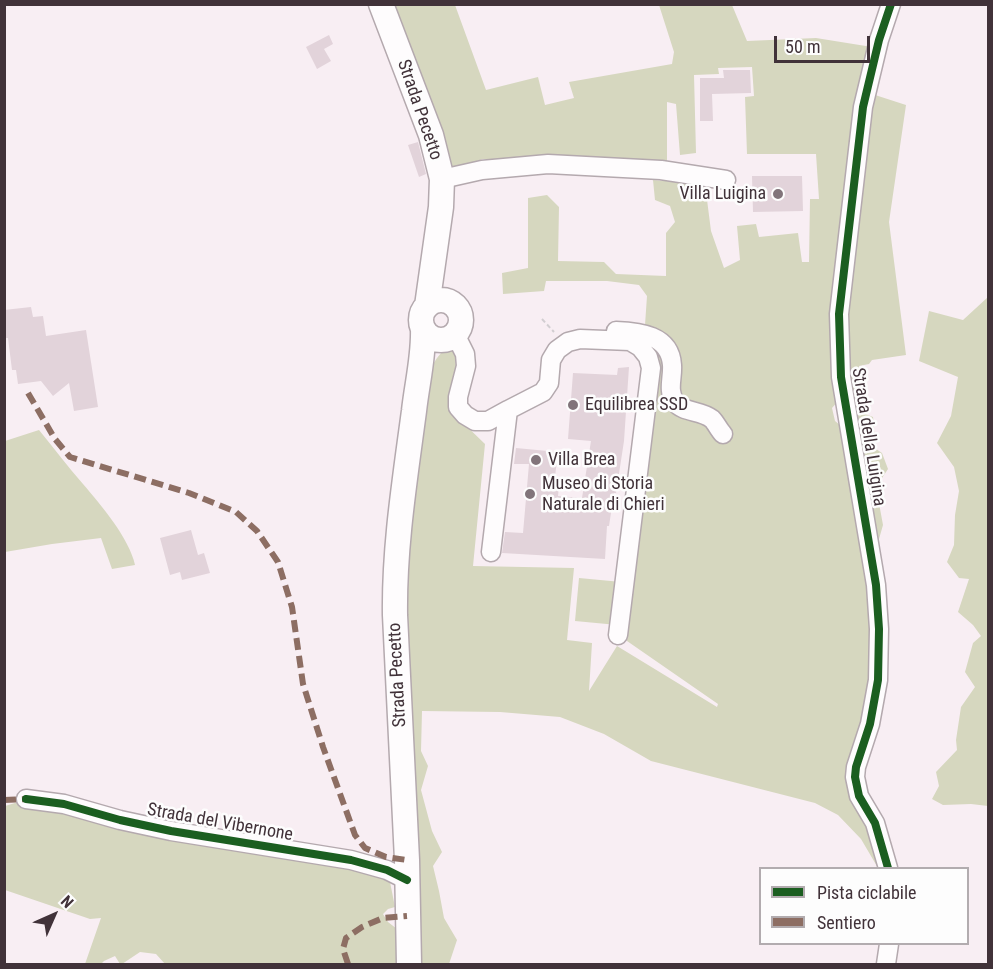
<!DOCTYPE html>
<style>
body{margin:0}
#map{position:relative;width:993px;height:969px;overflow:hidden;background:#f8eef3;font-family:"Roboto Condensed",sans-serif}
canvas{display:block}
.frame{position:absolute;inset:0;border:6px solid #413239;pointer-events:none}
.legend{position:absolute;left:759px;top:867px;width:210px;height:78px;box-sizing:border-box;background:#fdfdfd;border:2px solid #b2acaf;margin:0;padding:8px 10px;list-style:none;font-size:18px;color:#413239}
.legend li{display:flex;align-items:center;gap:12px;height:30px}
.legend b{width:30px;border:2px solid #b2acaf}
.north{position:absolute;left:24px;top:885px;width:60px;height:60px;-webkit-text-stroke:4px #fdfdfd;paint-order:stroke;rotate:45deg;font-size:16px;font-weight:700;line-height:24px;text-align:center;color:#413239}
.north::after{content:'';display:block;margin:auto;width:21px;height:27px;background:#413239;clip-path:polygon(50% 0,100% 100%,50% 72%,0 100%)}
.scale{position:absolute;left:774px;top:36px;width:96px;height:27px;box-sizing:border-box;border:3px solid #413239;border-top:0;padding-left:8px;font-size:18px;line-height:21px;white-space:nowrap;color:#413239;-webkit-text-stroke:4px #fdfdfd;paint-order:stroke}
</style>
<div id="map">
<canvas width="993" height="969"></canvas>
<div class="frame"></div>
<ul class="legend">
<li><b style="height:8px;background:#1b5e20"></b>Pista ciclabile</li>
<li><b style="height:8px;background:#8d6e63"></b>Sentiero</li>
</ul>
<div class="north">N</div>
<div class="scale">50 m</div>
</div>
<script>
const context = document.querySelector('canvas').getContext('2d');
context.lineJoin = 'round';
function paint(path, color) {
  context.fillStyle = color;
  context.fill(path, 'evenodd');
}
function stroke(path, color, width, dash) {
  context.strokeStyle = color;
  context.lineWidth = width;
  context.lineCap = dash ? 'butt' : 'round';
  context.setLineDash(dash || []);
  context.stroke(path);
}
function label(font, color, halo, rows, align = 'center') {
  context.font = font + ' "Roboto Condensed",sans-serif';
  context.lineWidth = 5;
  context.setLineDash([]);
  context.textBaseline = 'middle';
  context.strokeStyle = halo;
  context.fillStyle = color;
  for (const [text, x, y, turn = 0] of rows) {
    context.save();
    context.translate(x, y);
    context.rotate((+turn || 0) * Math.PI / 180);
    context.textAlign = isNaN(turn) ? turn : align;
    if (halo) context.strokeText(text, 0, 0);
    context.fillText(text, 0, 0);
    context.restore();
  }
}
paint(new Path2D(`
 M690 4 691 6 698 4 732 5 747 41 816 38 872 47 858 100 843 243 837 277 834 321 835 362 840 399 832 408 835 421 845 429 871 583 868 693 865 732 850 772 854 801 865 815 874 837 879 868H878L861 839 838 815 815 803 651 761 604 734 560 717 500 712 422 711 421 751 428 766 421 790 432 831 442 852 433 866 439 891 444 918 457 940 449 964H415L402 616 404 542 422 390C428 376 435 352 451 347L455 352 456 366 448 397 455 415 485 444 473 566 574 568 567 640 592 643 589 691 617 646 717 707 718 704 627 641 628 626 575 621 579 578 632 583 656 384C657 360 659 355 639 338L649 339 662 348 667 366 665 384 668 403 675 412 691 415 712 423 713 434 731 433C714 410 709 409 682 401L677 390 680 367 671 345 645 325 647 296 639 285 607 281H546L544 291 503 294 502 273 528 268V198L547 195 559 207 558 261 604 262 616 274 666 276V233L675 222 670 206 655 200 653 180 705 184 711 231 724 268 740 260 737 226 756 224 759 237 798 233 802 262H809L810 199H819L816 154H747L745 97 754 96 752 67 718 68 719 74 694 75 696 153 680 155 676 104 667 102V161L660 166 542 156 514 159H483L459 167 448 166 425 96 390 5H456H455L486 90 538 77 545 105 574 98 569 82 672 64 674 52 659 5Z
 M872 94 906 105 889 222 906 355 872 360 869 364 859 366 862 382 857 389 860 412 873 417 876 449 882 453 888 469 876 487 883 525 877 546 852 412 844 323Z
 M988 297V806L971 804 943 805 932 799 939 786 936 772 957 750 956 740 961 707 975 687 965 672 973 643 981 636 973 625 958 612 969 579 959 578 947 562 954 545 955 515 959 491 954 467 937 443 951 416 958 377 919 361 929 311 963 320Z
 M39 430C54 448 68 467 83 484 101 505 129 538 135 565L112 569 101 538 52 544 5 552V441Z
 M15 803 61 807 379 872 390 882 395 907 388 909 383 914 388 922 397 929V964H165L156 954 140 952 122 964H120L115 956 104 961 101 964H85L101 918 90 919 5 890V806Z`), '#d6d7bf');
paint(new Path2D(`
 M329 35 333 44 324 49 331 61 317 69 306 47Z
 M723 70H750L751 93 712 94 713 121H700V78H724Z
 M418 142 426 174 419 177 408 145Z
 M752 176H802L803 211 753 212Z
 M31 307 33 317 43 316 46 336 86 330 98 407 74 411 69 383 53 396 41 381 18 384 16 370H12L8 338H4V310Z
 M629 367 624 441 616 493H614L609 526H607L605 559 502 553 505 532 523 533 529 464H514L516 448 558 452 554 485 559 486 558 496 582 498 591 441 568 439 573 373 617 375 618 368Z
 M191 530 198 555 204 553 210 573 182 580 180 572 170 575 160 538Z`), '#e2d3da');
const minor = new Path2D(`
 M442 179 482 170 548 164 661 170 726 180
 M616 331C640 332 670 335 672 365 673 378 667 390 675 402 683 413 701 410 712 419 716 423 719 430 723 434
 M455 334 465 354 466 366 458 397V407L465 415 475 421H488L508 410
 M491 552 508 410 543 392 549 383 551 360 557 350 568 342 580 339 630 341 640 347 648 357 651 368 618 635
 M26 799 64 804 120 820 171 831 351 860 387 870 407 880
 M888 868 875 823 859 796 855 777 856 767 870 724 878 680 879 629 876 585 841 377 839 314 863 107 879 40 891 4
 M886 964 889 944`);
const major = new Path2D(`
 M381 4 431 135 442 179 441 207 427 306
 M421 320a20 20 0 1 1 40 0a20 20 0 1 1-40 0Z
 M409 964 407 860 395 615C394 547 405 479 414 411 417 383 424 357 423 329`);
stroke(minor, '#b4a9ae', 21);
stroke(major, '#b4a9ae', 27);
stroke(new Path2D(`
 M542 319 554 332`), '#d2ced1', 2, [4.5, 3]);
stroke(minor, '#fefcfd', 18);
stroke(major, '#fefcfd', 24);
stroke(new Path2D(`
 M28 393 55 439 70 457 189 493 236 512 257 531 278 562 292 607 303 684 323 747 355 835 365 848 386 857 407 860
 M4 800 26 799
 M348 964 343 949 346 938 362 927 383 918 407 916`), '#8d6e63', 6, [12, 6]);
stroke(new Path2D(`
 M26 799 64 804 120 820 171 831 351 860 387 870 407 880
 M888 868 875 823 859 796 855 777 856 767 870 724 878 680 879 629 876 585 841 377 839 314 863 107 879 40 891 4`), '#1b5e20', 8);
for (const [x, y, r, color] of [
 [778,194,6,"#81747a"],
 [573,405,6,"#81747a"],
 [536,460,6,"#81747a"],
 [530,494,6,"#81747a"]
]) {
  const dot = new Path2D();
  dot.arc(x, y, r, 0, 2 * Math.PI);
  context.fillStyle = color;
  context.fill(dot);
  stroke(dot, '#fdfdfd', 2);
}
label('18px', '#413239', '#fdfdfd', [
 ["Strada Pecetto",419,110,71],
 ["Strada della Luigina",868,437,81],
 ["Strada Pecetto",398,675,-93],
 ["Strada del Vibernone",220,823,10]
]);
label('18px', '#413239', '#fdfdfd', [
 ["Villa Luigina",766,194,"right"],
 ["Equilibrea SSD",585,405],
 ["Villa Brea",548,460],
 ["Museo di Storia",542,484],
 ["Naturale di Chieri",542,505]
], 'left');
</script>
